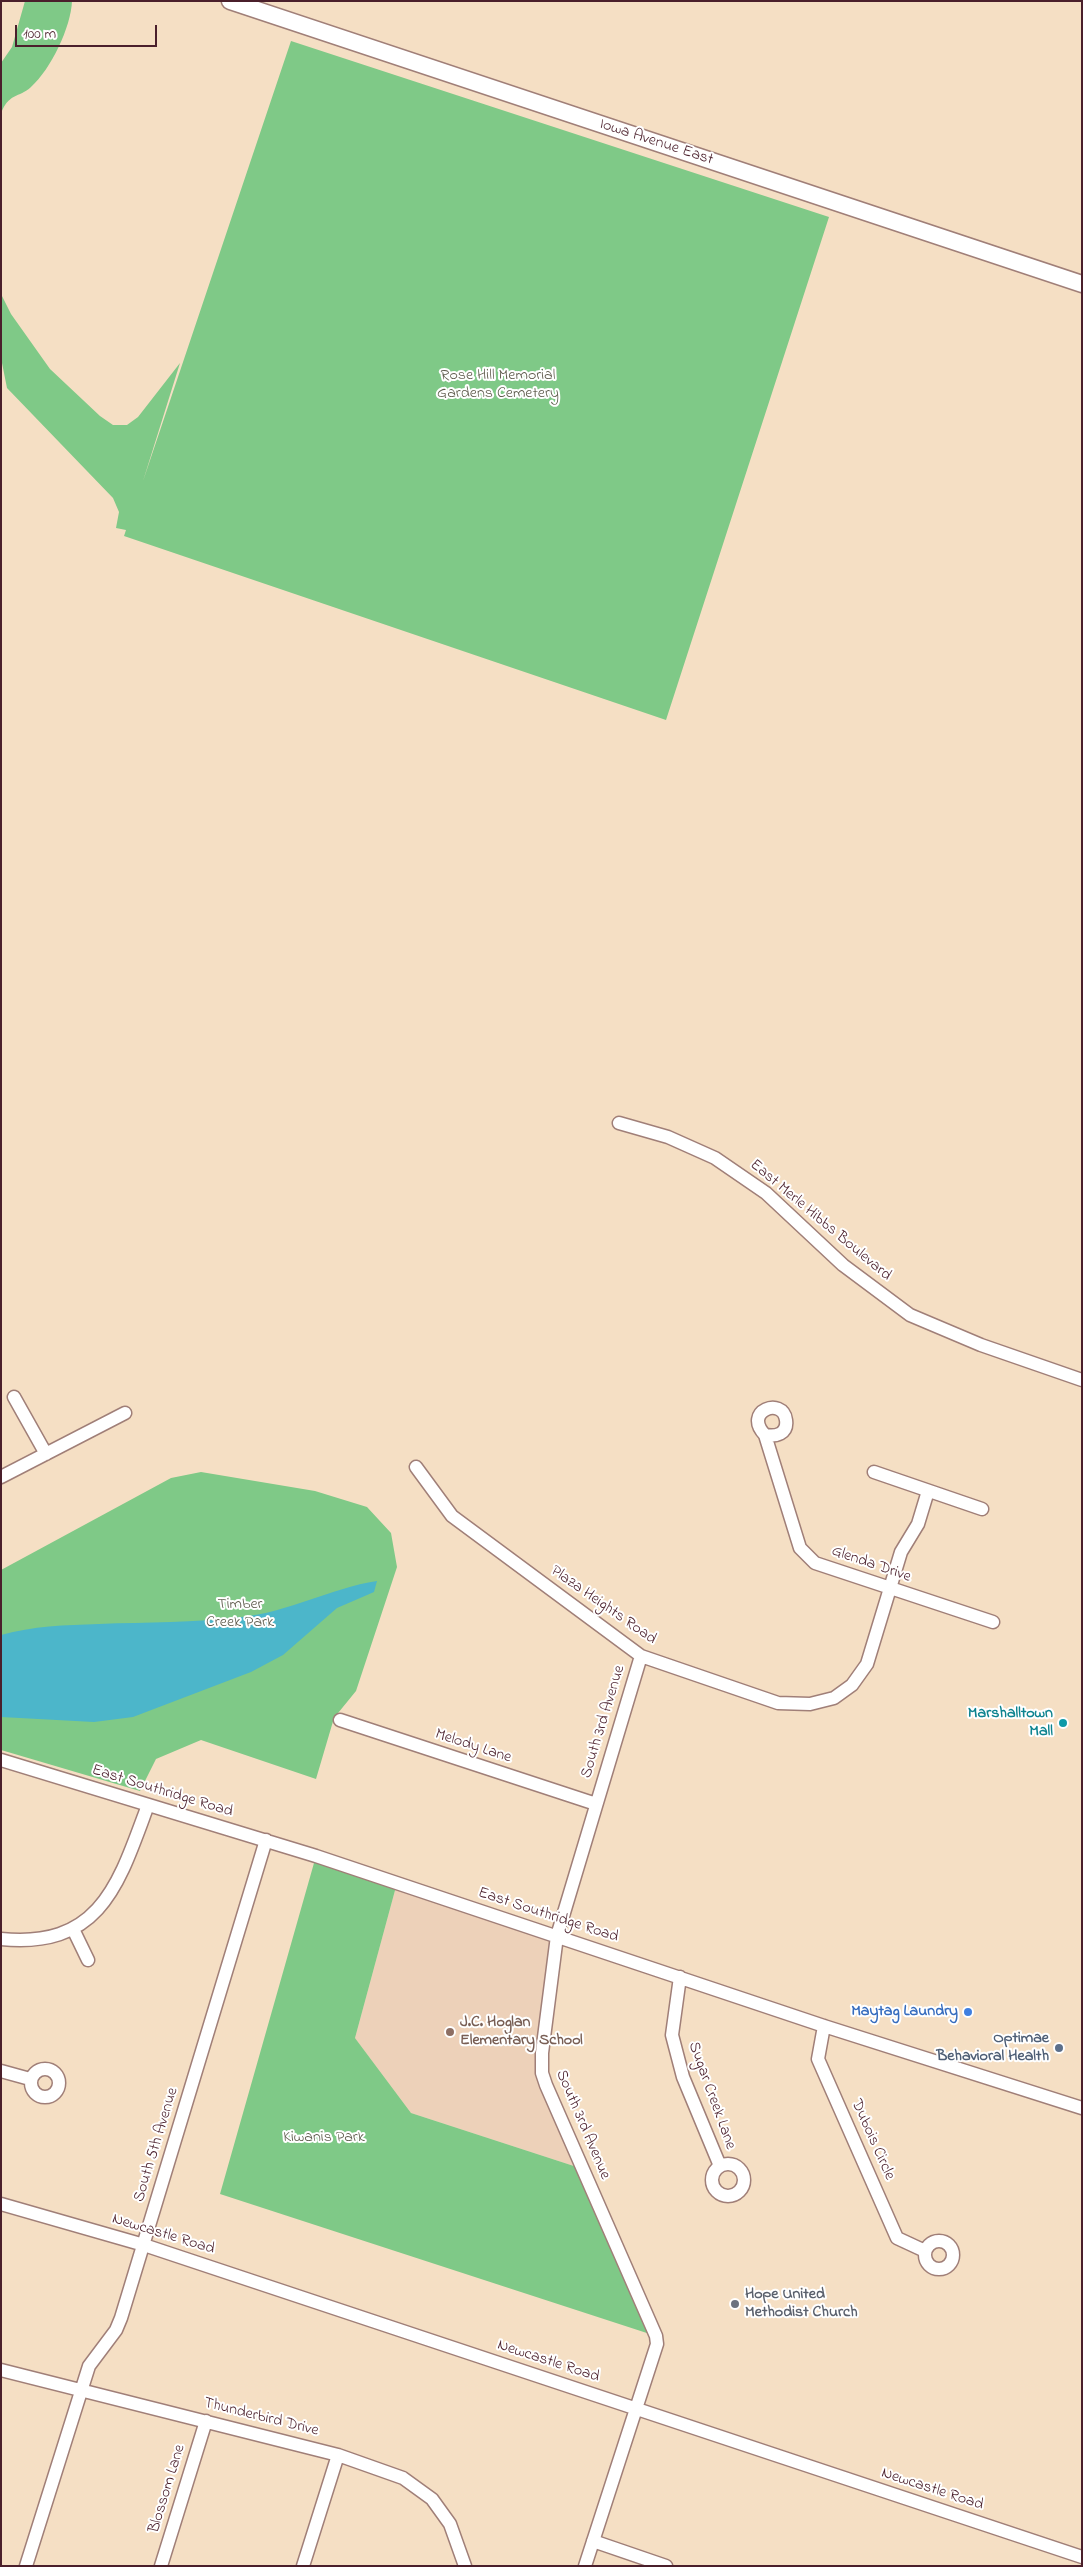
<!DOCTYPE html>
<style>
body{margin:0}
#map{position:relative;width:1083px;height:2567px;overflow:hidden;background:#f5dfc4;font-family:"Indie Flower",sans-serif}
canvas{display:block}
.frame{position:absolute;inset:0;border:2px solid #4a1f2b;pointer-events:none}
.scale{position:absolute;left:15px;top:25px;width:142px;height:22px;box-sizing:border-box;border:2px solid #4a1f2b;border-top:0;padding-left:6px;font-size:15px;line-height:18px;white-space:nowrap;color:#4a1f2b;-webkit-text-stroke:4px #fff;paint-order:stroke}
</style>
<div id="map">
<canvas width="1083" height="2567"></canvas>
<div class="frame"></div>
<div class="scale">100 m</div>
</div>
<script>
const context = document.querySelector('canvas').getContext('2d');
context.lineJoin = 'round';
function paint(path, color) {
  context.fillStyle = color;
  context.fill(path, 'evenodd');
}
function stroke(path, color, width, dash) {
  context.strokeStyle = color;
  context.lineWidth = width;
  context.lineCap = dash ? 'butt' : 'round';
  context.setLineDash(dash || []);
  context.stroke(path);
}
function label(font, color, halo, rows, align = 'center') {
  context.font = font + ' "Indie Flower",sans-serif';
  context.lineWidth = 4;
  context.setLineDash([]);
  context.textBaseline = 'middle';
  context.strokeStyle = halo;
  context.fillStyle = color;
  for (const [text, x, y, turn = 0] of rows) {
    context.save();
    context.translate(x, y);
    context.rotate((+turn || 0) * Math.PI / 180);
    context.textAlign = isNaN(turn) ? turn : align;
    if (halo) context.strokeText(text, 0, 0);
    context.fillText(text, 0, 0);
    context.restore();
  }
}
paint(new Path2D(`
 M397 1883 557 1936 541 2064 583 2169 411 2113 355 2038Z`), '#edd1b9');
paint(new Path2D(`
 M25 1H72C71 27 51 69 31 87 19 98 8 93 1 114V63L12 47Z
 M291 41 829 217 666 720 124 536 126 530 116 528 119 512 113 498 7 388 1 358V294L11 314 50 369 100 416 113 425H127L138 417 180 363 143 481Z
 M201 1472 315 1491 367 1507 391 1533 397 1567 356 1691 334 1718 316 1779 201 1740 156 1759 140 1791 1 1750V1570L171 1478Z
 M316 1856 397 1883 355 2038 411 2113 583 2169 656 2336 220 2194Z`), '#7fc987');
paint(new Path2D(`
 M377 1581 374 1592 337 1608 283 1655 251 1672 133 1717 94 1722 1 1717V1635C33 1626 65 1625 99 1624 147 1622 195 1623 242 1617 289 1612 331 1588 377 1581Z`), '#4cb6ca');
const minor = new Path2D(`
 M619 1123 668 1137 715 1158 766 1193 843 1265 910 1315 981 1345 1082 1380
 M14 1397 46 1454
 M765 1435C776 1437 788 1434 786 1420 783 1396 742 1411 765 1435L800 1548 815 1563 993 1622
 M416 1467 452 1516 641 1656 778 1703 810 1704 834 1698 852 1685 867 1664 901 1552 918 1524 928 1491
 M874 1472 982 1509
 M1 1477 125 1413
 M340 1720 596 1804
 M1 1760 316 1856 824 2026 1082 2108
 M73 1929 88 1960
 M1 1939C101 1949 119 1883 148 1805
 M680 1977 672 2035 683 2077 720 2166
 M824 2026 818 2059 897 2238 925 2251
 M31 2083a14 14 0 1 1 28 0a14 14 0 1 1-28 0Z
 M1 2071 30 2079
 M712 2180a16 16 0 1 1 32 0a16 16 0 1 1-32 0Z
 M1 2204 144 2245 1082 2557
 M925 2255a14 14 0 1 1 28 0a14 14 0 1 1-28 0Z
 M1 2370 338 2455 403 2478 432 2499 450 2524 465 2566
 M593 2541 666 2566
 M26 2566 89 2366 116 2330 121 2318 266 1840
 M161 2566 206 2421
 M303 2566 338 2455
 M585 2566 657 2344 656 2336 546 2085 542 2073V2053L557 1936 641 1656`);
const major = new Path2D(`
 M230 1 1082 284`);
stroke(minor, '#a07f78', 15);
stroke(major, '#a07f78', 19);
stroke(minor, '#fff', 12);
stroke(major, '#fff', 16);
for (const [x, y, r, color] of [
 [1063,1723,5,"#0f9aa8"],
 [968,2012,5,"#3f7fe0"],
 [450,2032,5,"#8d6e63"],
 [1059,2048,5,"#5c6f8a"],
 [735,2304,5,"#6b7280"]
]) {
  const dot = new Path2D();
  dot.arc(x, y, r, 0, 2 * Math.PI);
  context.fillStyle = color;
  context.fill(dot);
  stroke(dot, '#fff', 2);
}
label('16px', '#4a1f2b', '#fff', [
 ["Iowa Avenue East",656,143,18],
 ["East Merle Hibbs Boulevard",820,1221,40],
 ["Glenda Drive",871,1565,19],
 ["Plaza Heights Road",603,1606,35],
 ["South 3rd Avenue",604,1722,-73],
 ["Melody Lane",473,1747,18],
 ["East Southridge Road",162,1792,17],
 ["East Southridge Road",548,1916,18],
 ["Sugar Creek Lane",711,2096,70],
 ["South 3rd Avenue",582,2125,67],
 ["Dubois Circle",872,2140,66],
 ["South 5th Avenue",157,2145,-73],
 ["Newcastle Road",163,2235,17],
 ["Newcastle Road",548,2362,18],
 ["Thunderbird Drive",261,2418,14],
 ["Blossom Lane",168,2489,-73],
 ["Newcastle Road",932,2490,18]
]);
label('16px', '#5d5a4b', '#fff', [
 ["Rose Hill Memorial",498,376],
 ["Gardens Cemetery",498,394],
 ["Timber",240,1605],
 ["Creek Park",240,1623],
 ["Kiwanis Park",324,2138]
]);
label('bold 16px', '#0d838f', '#fff', [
 ["Marshalltown",1053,1714],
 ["Mall",1053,1732]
], 'right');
label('bold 16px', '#366cbe', '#fff', [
 ["Maytag Laundry",958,2012]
], 'right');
label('bold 16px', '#785e54', '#fff', [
 ["J.C. Hoglan",460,2023],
 ["Elementary School",460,2041]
], 'left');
label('bold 16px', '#4e5e75', '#fff', [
 ["Optimae",1049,2039],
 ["Behavioral Health",1049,2057]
], 'right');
label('bold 16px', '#5b616d', '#fff', [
 ["Hope United",745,2295],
 ["Methodist Church",745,2313]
], 'left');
</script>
